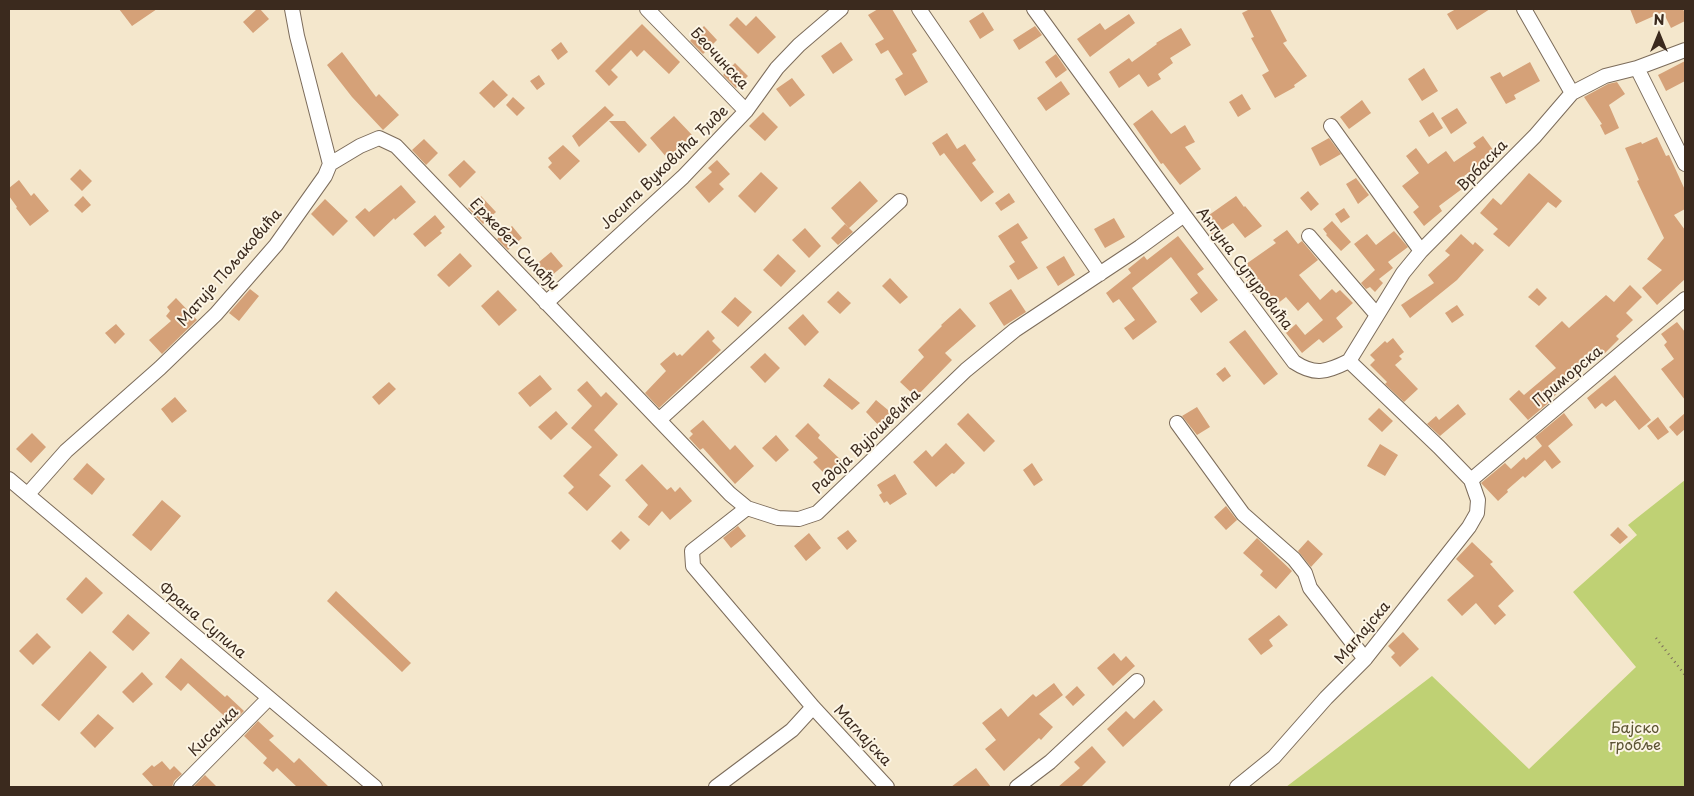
<!DOCTYPE html>
<meta charset="utf-8">
<style>
body{margin:0}
#map{position:relative;width:1694px;height:796px;overflow:hidden;background:#f4e7cc;font-family:"Playpen Sans",sans-serif}
canvas{display:block}
.frame{position:absolute;inset:0;border:10px solid #3b2a1e;pointer-events:none}
.north{position:absolute;left:1634px;top:10px;width:50px;height:50px;-webkit-text-stroke:4px #fcf5e5;paint-order:stroke;rotate:0deg;font-size:14px;font-weight:700;line-height:20px;text-align:center;color:#3b2a1e}
.north::after{content:'';display:block;margin:auto;width:18px;height:22px;background:#3b2a1e;clip-path:polygon(50% 0,100% 100%,50% 72%,0 100%)}
</style>
<div id="map">
<canvas width="1694" height="796"></canvas>
<div class="frame"></div>
<div class="north">N</div>
</div>
<script>
const context = document.querySelector('canvas').getContext('2d');
context.lineJoin = 'round';
function paint(path, color) {
  context.fillStyle = color;
  context.fill(path, 'evenodd');
}
function stroke(path, color, width, dash) {
  context.strokeStyle = color;
  context.lineWidth = width;
  context.lineCap = dash ? 'butt' : 'round';
  context.setLineDash(dash || []);
  context.stroke(path);
}
function label(font, color, halo, rows, align = 'center') {
  context.font = font + ' "Playpen Sans",sans-serif';
  context.lineWidth = 4;
  context.setLineDash([]);
  context.textBaseline = 'middle';
  context.strokeStyle = halo;
  context.fillStyle = color;
  for (const [text, x, y, turn = 0] of rows) {
    context.save();
    context.translate(x, y);
    context.rotate((+turn || 0) * Math.PI / 180);
    context.textAlign = isNaN(turn) ? turn : align;
    if (halo) context.strokeText(text, 0, 0);
    context.fillText(text, 0, 0);
    context.restore();
  }
}
paint(new Path2D(`
 M1685 480V787H1286L1432 676 1529 769 1636 667 1573 592 1637 535 1628 525Z`), '#bfd174');
paint(new Path2D(`
 M119 9H157L132 26Z
 M257 9H260L269 19 253 33 243 22Z
 M878 9H892L917 51 912 54 928 82 905 96 895 79 903 74 888 50 881 54 875 44 884 39 868 15Z
 M1250 9H1270L1287 41 1283 43 1307 76 1294 85 1295 87 1275 98 1262 75 1269 71 1251 38 1254 37 1242 13Z
 M1456 9H1490L1457 30 1447 14Z
 M1630 9H1683L1685 14V21L1671 28 1663 12 1636 24Z
 M983 12 994 30 980 39 969 21Z
 M1129 14 1135 23 1090 57 1077 39 1100 23 1105 30Z
 M756 16 776 37 758 54 729 25 737 17 746 26Z
 M642 24 680 62 669 74 644 50 637 57 631 50 611 70 618 77 609 86 595 71Z
 M704 26 717 40 703 54 690 41Z
 M1035 26 1042 35 1019 50 1013 40Z
 M1181 28 1191 45 1170 58 1173 63 1158 74 1161 79 1148 87 1139 74 1119 88 1109 72 1129 58 1132 62 1157 44 1156 43Z
 M561 42 568 52 558 60 551 50Z
 M841 42 853 60 833 74 821 56Z
 M342 52 376 97 379 94 399 115 383 130 352 97 327 65Z
 M1056 54 1067 70 1056 78 1045 62Z
 M1685 61V81L1666 91 1658 75Z
 M1530 62 1540 81 1514 95 1516 99 1506 104 1490 77 1500 72 1503 77Z
 M735 63 748 76 736 88 723 75Z
 M1424 68 1438 91 1422 101 1408 79Z
 M539 75 545 84 537 90 530 81Z
 M792 78 805 95 790 107 776 89Z
 M493 80 508 95 494 108 479 93Z
 M1061 81 1070 94 1046 111 1037 98Z
 M1617 82 1625 94 1609 105 1619 128 1605 135 1600 125 1602 124 1584 97 1608 84Z
 M1242 94 1251 109 1238 117 1229 102Z
 M513 97 525 108 517 116 506 105Z
 M1362 100 1371 113 1349 129 1340 117Z
 M605 106 614 115 579 147 572 136Z
 M1457 108 1467 123 1451 134 1441 118Z
 M1152 110 1171 134 1185 125 1195 142 1185 147 1201 169 1180 185 1163 163 1161 164 1133 124Z
 M763 112 778 127 765 141 749 126Z
 M1433 112 1443 128 1429 137 1419 121Z
 M674 116 693 136 668 159 650 138Z
 M609 121H625L647 145 639 153Z
 M947 133 957 149 965 144 976 160 972 163 994 192 981 202 944 153 940 156 932 143Z
 M1483 136 1496 154 1464 176 1470 183 1439 206 1442 211 1424 226 1413 212 1419 207 1402 186 1419 173 1406 156 1416 148 1428 164 1446 151 1454 162 1476 147 1473 143Z
 M1657 137 1666 156 1669 155 1685 190V209L1674 215 1685 230V279L1657 305 1642 288 1662 270 1647 259 1664 238 1637 181 1639 180 1625 148 1641 142 1642 144Z
 M1329 138 1341 154 1320 166 1311 148Z
 M424 139 438 153 426 165 412 150Z
 M563 145 580 161 560 180 548 167 552 163 548 158Z
 M464 160 476 172 460 188 448 175Z
 M717 160 730 174 719 184 724 189 709 203 695 187 712 172 708 168Z
 M80 169 92 181 82 191 70 179Z
 M761 172 778 188 755 213 738 196Z
 M1529 173 1562 201 1556 208 1548 202 1509 247 1493 234 1498 229 1480 213 1493 198 1501 205Z
 M1356 178 1369 195 1358 204 1346 184Z
 M19 180 31 196 34 193 49 211 30 226 16 208 17 207 9 196V188Z
 M860 181 878 201 849 228 831 208Z
 M401 185 416 202 395 220 394 218 374 237 355 217 365 208 369 212Z
 M1308 191 1319 204 1311 211 1300 198Z
 M1009 193 1015 202 1001 211 995 203Z
 M83 196 91 205 82 213 74 205Z
 M481 196 496 212 483 224 468 208Z
 M1236 196 1244 207 1245 206 1262 226 1245 238 1233 223 1213 236 1202 220Z
 M325 199 348 221 333 236 311 214Z
 M1344 208 1350 217 1341 223 1335 214Z
 M435 215 445 227 440 231 442 233 425 247 413 234Z
 M1114 218 1125 237 1105 248 1094 229Z
 M1332 221 1351 242 1341 251 1326 235 1327 234 1323 229Z
 M1018 223 1028 238 1021 242 1038 268 1018 280 1009 266 1015 262 998 236Z
 M845 224 853 232 838 245 831 238Z
 M512 226 522 238 508 250 497 239Z
 M805 228 821 246 809 258 792 240Z
 M1287 230 1298 244 1302 241 1318 260 1299 275 1320 300 1332 289 1336 293 1340 290 1353 303 1336 318 1343 327 1323 343 1319 339 1302 353 1286 333 1296 324 1305 335 1323 320 1308 302 1298 311 1286 297 1272 308 1253 285 1251 286 1239 269 1276 243 1273 240Z
 M1394 231 1408 247 1388 262 1393 268 1379 279 1383 283 1375 292 1370 287 1366 289 1361 283 1375 270 1354 244 1367 234 1376 245Z
 M1461 234 1473 245 1475 242 1484 250 1457 280 1410 318 1401 305 1434 283 1428 275 1450 255 1445 251Z
 M1178 236 1204 269 1197 274 1218 300 1201 313 1190 299 1198 293 1171 257 1132 288 1157 322 1133 340 1124 328 1135 320 1119 299 1113 303 1106 293 1131 273 1128 269 1144 256 1147 260Z
 M551 252 563 266 545 281 533 267Z
 M460 253 472 266 449 287 437 275Z
 M778 254 796 271 781 287 763 270Z
 M1064 256 1075 275 1058 286 1046 267Z
 M890 278 908 297 900 304 882 286Z
 M1630 285 1642 297 1626 313 1633 320 1616 336 1619 339 1604 354 1601 352 1568 384 1551 399 1552 400 1528 420 1509 399 1519 390 1524 395 1556 368 1535 346 1562 321 1569 328 1606 295 1614 302Z
 M1537 288 1547 298 1539 306 1528 297Z
 M250 289 259 296 239 321 229 313Z
 M1011 289 1026 312 1004 326 989 303Z
 M498 290 517 310 499 326 481 306Z
 M838 291 851 303 840 314 827 302Z
 M735 297 752 312 738 327 721 312Z
 M176 298 197 320 162 354 149 340 171 321 166 316 170 311 167 307Z
 M1457 305 1464 315 1452 323 1445 313Z
 M960 308 976 326 945 353 952 360 916 397 900 382 924 357 918 350 942 326 941 325Z
 M803 314 819 332 805 346 788 328Z
 M1677 322 1685 332V400L1661 369 1674 359 1664 345 1667 342 1661 334Z
 M116 324 125 334 115 344 105 333Z
 M708 330 715 338 712 341 721 350 659 408 645 393 666 371 660 364 674 352 677 356 680 354 682 356Z
 M1245 330 1278 374 1264 385 1229 342Z
 M1393 338 1404 352 1399 356 1402 359 1395 365 1418 389 1404 402 1385 384 1387 382 1370 365 1375 360 1370 355 1385 341 1387 343Z
 M765 353 780 368 765 383 750 367Z
 M1225 367 1231 376 1223 382 1216 374Z
 M540 375 552 389 530 407 518 393Z
 M1615 375 1651 420 1639 430 1615 400 1606 407 1602 403 1595 409 1587 398Z
 M829 378 860 403 852 410 823 386Z
 M587 381 601 397 606 392 618 404 594 430 618 455 599 475 611 486 587 511 568 493 574 487 563 476 592 447 571 428 592 406 577 390Z
 M389 382 396 389 379 405 372 397Z
 M175 397 187 411 172 423 161 409Z
 M876 400 894 415 882 429 866 412Z
 M1458 404 1466 414 1440 436 1427 424 1436 416 1439 420Z
 M1197 407 1210 427 1197 435 1182 416Z
 M1379 408 1393 421 1382 432 1368 419Z
 M556 411 568 424 551 440 538 427Z
 M968 413 995 441 984 452 957 424Z
 M1564 413 1573 425 1548 446 1561 462 1552 469 1545 460 1525 478 1523 476 1507 490 1508 492 1498 501 1481 483 1505 463 1511 469 1524 457 1526 460 1542 446 1535 437Z
 M1685 413V429L1677 436 1669 427Z
 M1658 417 1669 432 1658 440 1647 426Z
 M703 420 730 450 735 445 754 466 735 484 703 448 700 450 689 438 693 434 690 431Z
 M808 423 820 435 818 438 842 461 827 476 813 462 818 458 795 436Z
 M32 433 46 447 31 463 16 449Z
 M776 435 789 450 776 462 762 448Z
 M946 443 965 463 954 474 952 473 936 487 913 462 926 450 932 457Z
 M1380 444 1398 455 1385 476 1367 466Z
 M87 463 105 479 92 495 73 479Z
 M1032 463 1043 480 1034 486 1023 470Z
 M642 464 667 490 671 487 675 492 680 487 692 501 670 520 662 511 649 526 638 517 648 505 625 480Z
 M895 474 907 494 890 505 887 501 884 503 879 495 882 493 877 485Z
 M162 500 181 516 151 551 132 535Z
 M1226 506 1237 520 1226 530 1214 517Z
 M738 526 746 536 731 548 723 538Z
 M1618 527 1628 537 1620 544 1610 535Z
 M848 530 857 541 847 550 837 538Z
 M621 531 630 540 620 550 611 541Z
 M809 533 821 548 806 561 794 546Z
 M1257 538 1292 571 1276 589 1260 575 1263 571 1243 553Z
 M1308 540 1323 554 1311 567 1298 551Z
 M1472 542 1493 562 1490 564 1514 591 1498 606 1506 615 1495 625 1476 603 1462 616 1447 600 1474 576 1456 559Z
 M86 577 103 593 82 614 66 599Z
 M336 591 411 663 402 672 327 601Z
 M128 614 150 633 133 651 112 632Z
 M1279 615 1288 625 1269 640 1273 646 1261 655 1248 639Z
 M1403 632 1419 649 1400 667 1391 657 1395 653 1388 646Z
 M37 633 51 647 33 665 19 651Z
 M90 651 107 667 59 721 41 705Z
 M1114 653 1121 661 1126 656 1135 666 1113 686 1097 668Z
 M181 658 225 697 227 695 244 711 232 723 188 683 181 691 165 677Z
 M142 672 153 684 133 703 122 692Z
 M1054 683 1063 695 1039 714 1053 727 1041 740 1039 738 1004 771 985 749 996 740 982 723 1001 708 1008 717 1033 694 1036 697Z
 M1077 686 1085 695 1073 706 1065 697Z
 M1154 700 1163 710 1123 747 1107 729 1126 711 1134 719Z
 M98 714 114 728 95 748 80 733Z
 M258 721 274 736 269 740 294 763 299 758 329 787H297L277 768 273 772 263 763 267 758 244 736Z
 M1092 746 1106 762 1081 787H1058L1080 768 1074 762Z
 M162 761 170 770 174 766 182 774 174 781 172 787H154L142 774 152 765 154 767Z
 M976 768 991 787H951Z
 M205 775 217 787H193Z`), '#d5a178');
const minor = new Path2D(`
 M647 9 746 111
 M919 9 1100 274
 M1034 9 1184 215 1294 362C1315 376 1327 372 1349 361L1439 447 1471 480 1478 500 1477 513 1469 527 1365 659 1326 698 1274 757 1237 787
 M1524 9 1572 93
 M1637 68 1685 164
 M1331 126 1421 251
 M330 164 360 146 379 138 396 146 730 494 747 508 778 518 799 519 817 513 966 370 1015 330 1140 247 1184 215
 M1309 236 1377 315
 M546 303 683 177 746 111 777 68 799 45 841 9
 M1349 361 1403 273 1421 251 1535 136 1572 93 1605 76 1637 68 1685 50
 M659 420 900 201
 M1177 423 1243 514 1294 559 1305 573 1310 588 1365 659
 M9 479 375 787
 M1471 480 1685 299
 M28 494 66 451 160 368 216 314 276 245 325 176 330 164 297 36 292 9
 M747 508 692 551 693 566 813 707 887 787
 M181 787 269 698
 M716 787 792 730 813 707
 M1017 787 1050 762 1137 681`);
stroke(minor, '#7c6c5b', 16);
stroke(new Path2D(`
 M1656 638 1685 675`), '#7c6c5b', 2.5, [1, 4]);
stroke(minor, '#fff', 14);
label('15px', '#3b2a1e', '#fcf5e5', [
 ["Беочинска",719,59,47],
 ["Врбаска",1483,166,-46],
 ["Јосипа Вуковића Ђиде",665,168,-44],
 ["Ержебет Силађи",514,245,46],
 ["Матије Пољаковића",230,268,-49],
 ["Антуна Сутуровића",1244,269,53],
 ["Приморска",1568,377,-40],
 ["Радоја Вујошевића",867,442,-44],
 ["Франа Супила",202,621,40],
 ["Маглајска",1363,633,-50],
 ["Кисачка",214,732,-45],
 ["Маглајска",862,736,47]
]);
label('15px', '#5c5434', '#fcf5e5', [
 ["Бајско",1635,729],
 ["гробље",1635,746]
]);
</script>
